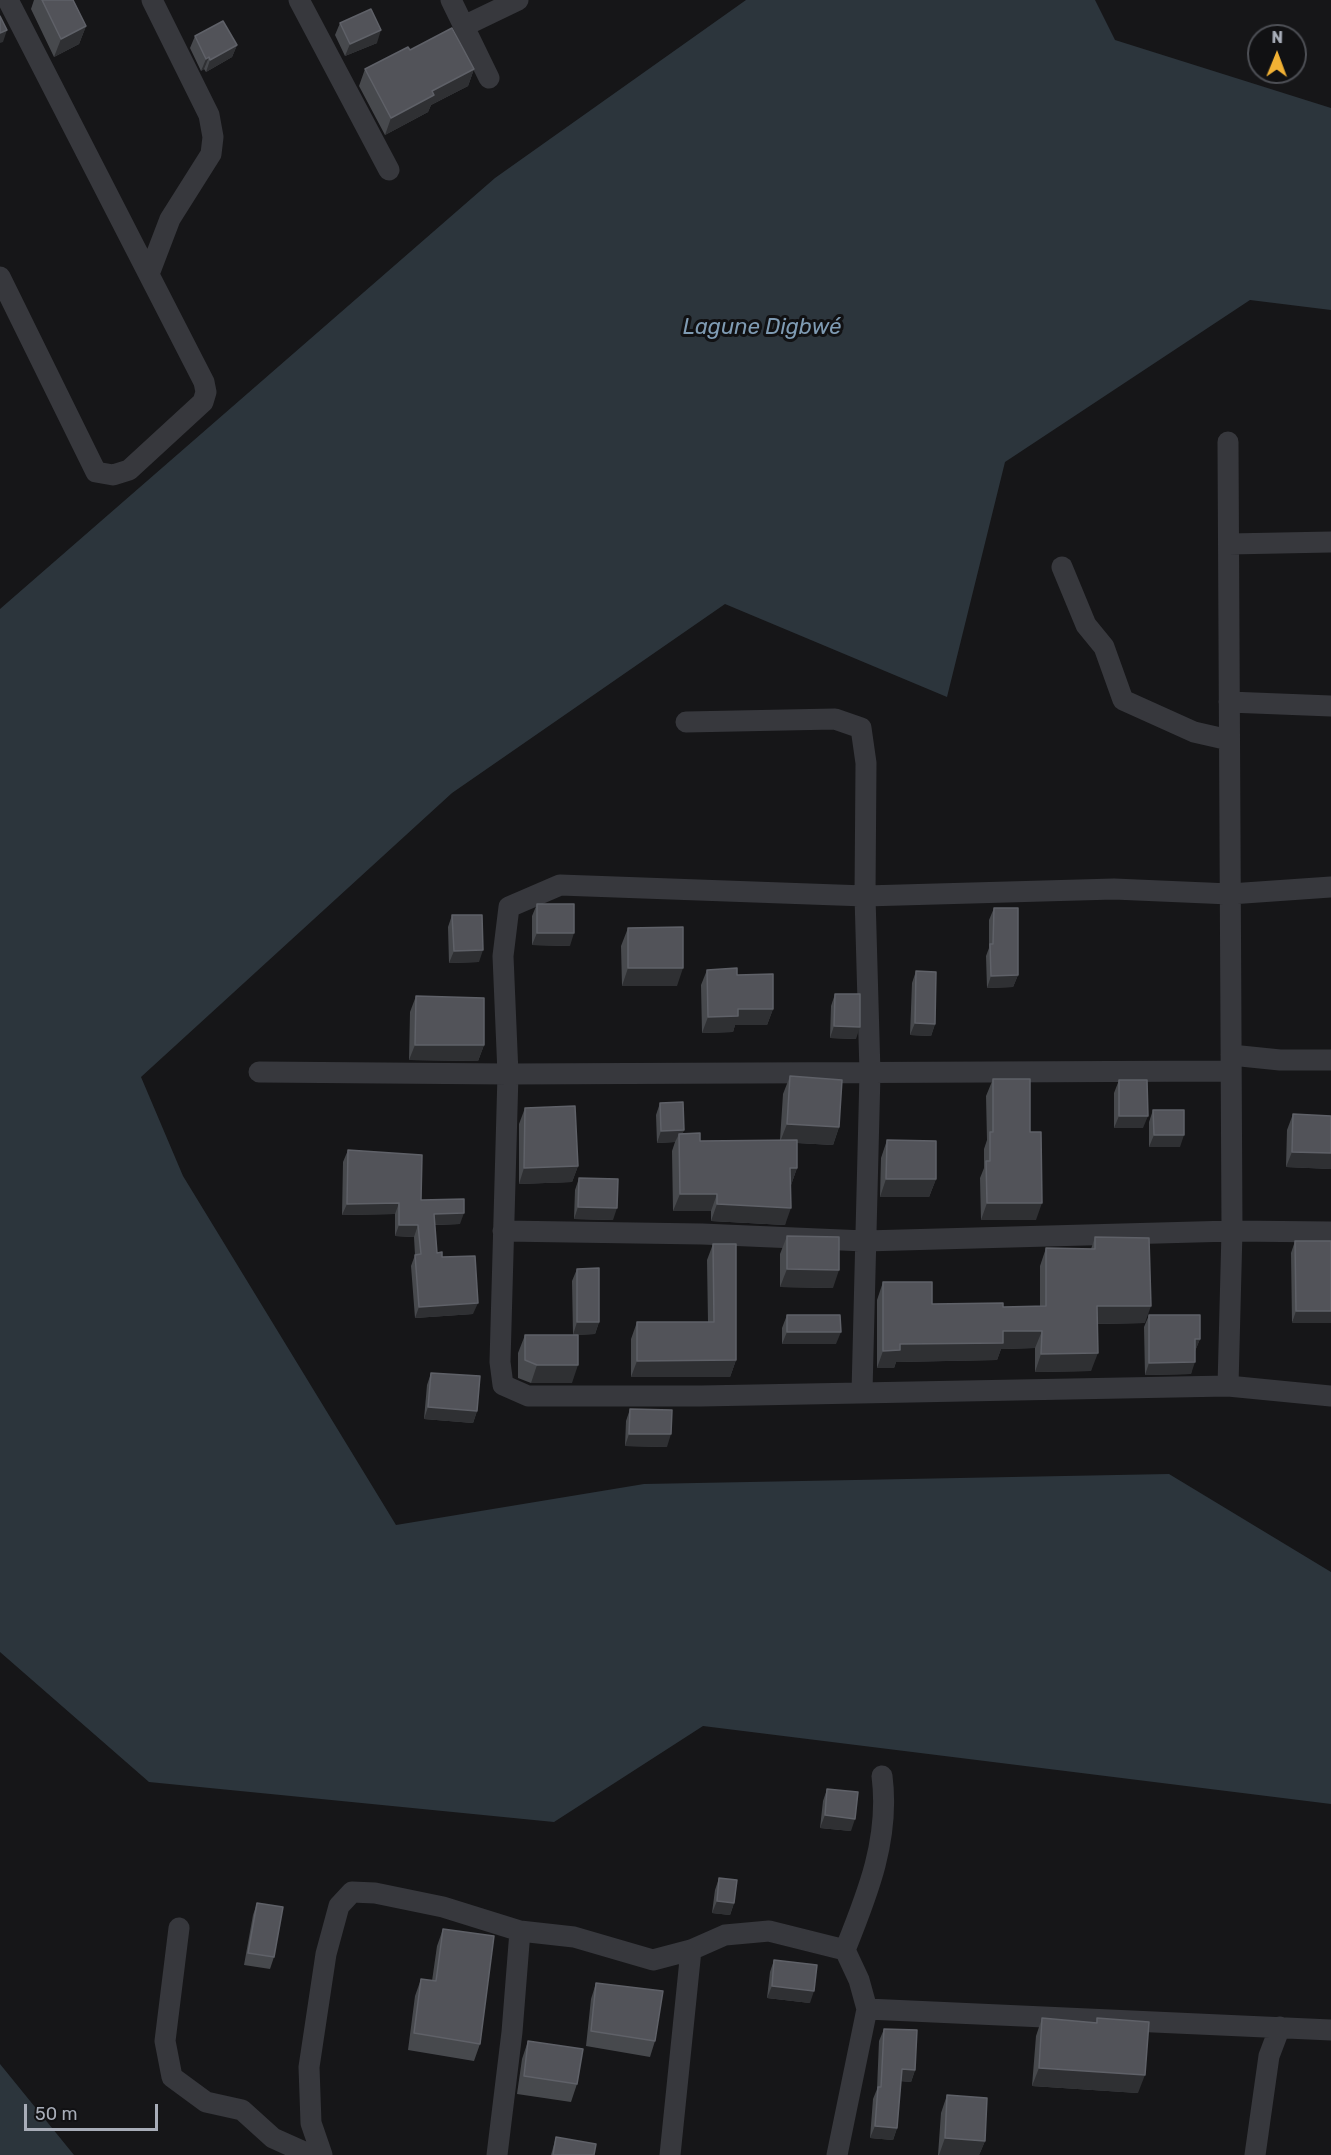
<!DOCTYPE html>
<meta charset="utf-8">
<style>
body{margin:0}
#map{position:relative;width:1331px;height:2155px;overflow:hidden;background:#161618;font-family:Rubik,sans-serif}
canvas{display:block}
.north{position:absolute;left:1247px;top:24px;width:60px;height:60px;box-sizing:border-box;background:#111113;border:2px solid #4d4f55;border-radius:50%;rotate:1deg;font-size:16px;font-weight:700;line-height:24px;text-align:center;color:#a8adb8}
.north::after{content:'';display:block;margin:auto;width:21px;height:27px;background:#f2b134;clip-path:polygon(50% 0,100% 100%,50% 72%,0 100%)}
.scale{position:absolute;left:24px;top:2104px;width:134px;height:27px;box-sizing:border-box;border:3px solid #a8adb8;border-top:0;padding-left:8px;font-size:18px;line-height:21px;white-space:nowrap;color:#a8adb8;-webkit-text-stroke:4px #111113;paint-order:stroke}
</style>
<div id="map">
<canvas width="1331" height="2155"></canvas>
<div class="north">N</div>
<div class="scale">50 m</div>
</div>
<script>
const context = document.querySelector('canvas').getContext('2d');
context.lineJoin = 'round';
function paint(path, color) {
  context.fillStyle = color;
  context.fill(path, 'evenodd');
}
function stroke(path, color, width, dash) {
  context.strokeStyle = color;
  context.lineWidth = width;
  context.lineCap = dash ? 'butt' : 'round';
  context.setLineDash(dash || []);
  context.stroke(path);
}
function label(font, color, halo, rows, align = 'center') {
  context.font = font + ' Rubik,sans-serif';
  context.lineWidth = 6;
  context.setLineDash([]);
  context.textBaseline = 'middle';
  context.strokeStyle = halo;
  context.fillStyle = color;
  for (const [text, x, y, turn = 0] of rows) {
    context.save();
    context.translate(x, y);
    context.rotate((+turn || 0) * Math.PI / 180);
    context.textAlign = isNaN(turn) ? turn : align;
    if (halo) context.strokeText(text, 0, 0);
    context.fillText(text, 0, 0);
    context.restore();
  }
}
paint(new Path2D(`
 M746 0H1095L1115 40 1331 108V310L1250 300 1005 462 947 697 725 604 452 793 141 1077 183 1176 396 1525 644 1484 1169 1474 1331 1572V1804L703 1726 554 1822 149 1782 0 1652V609L495 178Z
 M0 2064 74 2155H0Z`), '#2c353c');
stroke(new Path2D(`
 M299 0 389 170
 M451 0 489 78
 M464 26 518 0
 M149 274 170 219 211 154 213 137 209 115 152 0
 M0 277 96 472 113 475 129 470 203 402 206 392 204 382 8 0
 M1229 544 1331 542
 M1062 567 1086 625 1104 647 1123 700 1194 732 1229 740
 M1229 702 1331 706
 M686 722 835 719 861 728 866 763 865 896 870 1073 862 1392
 M1331 887 1230 894 1114 889 865 896 560 885 509 907 503 956 508 1074 500 1362 503 1385 528 1396H701L1228 1386 1331 1396
 M1231 1055 1280 1060H1331
 M259 1072 508 1074 1231 1071
 M503 1231 702 1234 865 1241 1232 1231 1331 1232
 M1228 1386 1232 1231 1228 442
 M179 1928 165 2041 172 2077 206 2102 242 2110 273 2138 311 2155
 M845 1950C868 1893 890 1838 882 1776
 M867 2009 1331 2030
 M322 2155 311 2123 309 2067 326 1954 339 1906 352 1892 375 1893 443 1907 520 1931 574 1937 653 1960 691 1950 725 1935 769 1931 845 1950 859 1980 867 2009 837 2155
 M497 2155 512 2032 520 1931
 M670 2155 691 1950
 M1255 2155 1269 2056 1280 2027`), '#37383d', 21);
paint(new Path2D(`
 M34 0H73L86 26 79 44 54 57 31 9Z
 M340 23 377 43 345 56 335 35Z
 M195 36 237 45 232 57 206 72 204 69 201 71 190 48Z
 M410 50 474 69 468 86 431 105 428 112 385 135 359 86 365 69Z
 M537 904 570 946 532 945V916Z
 M994 908 1018 975 1013 987 987 988 986 956 989 948V920Z
 M452 915 479 962 449 963 448 927Z
 M628 928 677 986H622L621 946Z
 M707 970 737 975 773 1009 767 1025H735L733 1032 702 1033 701 985Z
 M916 971 935 1024 931 1036 910 1035 912 983Z
 M835 994 856 1039 830 1038 831 1006Z
 M416 996 484 1045 478 1061 409 1060 410 1012Z
 M790 1076 839 1127 833 1145 797 1143V1168L791 1185 785 1225 711 1221V1211H673L672 1151 675 1142 657 1143 656 1115 660 1103 684 1130 682 1134 700 1141 780 1140 783 1094Z
 M993 1079 1030 1132 1036 1220H981L980 1178 984 1168V1149L987 1140 986 1096Z
 M1119 1080 1143 1128H1114V1093Z
 M525 1108 578 1166 572 1182 519 1184V1124Z
 M1153 1110 1180 1147H1149V1122Z
 M1293 1114 1331 1116V1169L1286 1167 1287 1130Z
 M887 1140 936 1179 929 1197H880L881 1158Z
 M348 1150 421 1200 460 1224 435 1225 437 1253 442 1257 473 1314 415 1318 411 1266 415 1255 414 1237 395 1236V1214L342 1215 343 1162Z
 M579 1178 613 1220 574 1219 575 1190Z
 M787 1236 833 1288 780 1287V1254Z
 M1095 1237 1145 1323 1097 1324 1091 1371 1035 1372V1348L1001 1349 997 1360 896 1362 894 1368H877V1300L883 1282 932 1304 1003 1307 1040 1306V1266L1046 1248 1091 1249Z
 M1295 1241H1331L1292 1323 1291 1253Z
 M713 1244 736 1360 730 1377H631V1339L637 1322H708L707 1260Z
 M577 1269 599 1322 595 1334 573 1335 572 1281Z
 M787 1315 836 1344H782V1328Z
 M1149 1315 1200 1339 1195 1351 1191 1374 1145 1375 1144 1327Z
 M525 1335 572 1383H531L518 1378V1353Z
 M431 1373 477 1411 473 1423 424 1419 427 1385Z
 M630 1409 667 1447 625 1446 626 1421Z
 M827 1789 851 1831 820 1828 823 1801Z
 M719 1878 734 1903 730 1915 712 1913 715 1890Z
 M257 1903 274 1957 270 1969 244 1965 253 1915Z
 M443 1929 480 2044 474 2061 408 2050 415 1996 421 1979 432 1981 437 1946Z
 M774 1960 810 2003 767 1998 770 1972Z
 M596 1983 655 2041 650 2057 586 2046 591 1999Z
 M1042 2018 1096 2023 1097 2018 1138 2093 1032 2086 1036 2036Z
 M884 2029 915 2070 911 2082 901 2081 897 2128 893 2140 870 2138 873 2099 877 2089 879 2041Z
 M528 2041 577 2084 571 2102 517 2094 522 2059Z
 M947 2095 985 2141 979 2155H938L941 2113Z
 M556 2137 594 2155H551Z`), '#47494d');
paint(new Path2D(`
 M86 26 79 44 54 57 61 39Z
 M7 30 3 42 0 43V33Z
 M381 30 377 43 345 56 350 44Z
 M237 45 232 57 206 72 210 60Z
 M209 57 204 69 201 71 206 59Z
 M474 69 468 86 431 105 428 112 385 135 391 118 432 91Z
 M537 933H574L570 946 532 945Z
 M483 950 479 962 449 963 454 951Z
 M628 968H683L677 986H622Z
 M1018 975 1013 987 987 988 991 976Z
 M738 1009H773L767 1025H735L733 1032 702 1033 708 1017Z
 M915 1023 935 1024 931 1036 910 1035Z
 M834 1026 860 1027 856 1039 830 1038Z
 M415 1045H484L478 1061 409 1060Z
 M1119 1116H1148L1143 1128H1114Z
 M787 1124 839 1127 833 1145 780 1142Z
 M684 1130 679 1142V1134L675 1142 657 1143 661 1131Z
 M1154 1135H1184L1180 1147H1149Z
 M1292 1152 1331 1153V1169L1286 1167Z
 M578 1166 572 1182 519 1184 524 1168Z
 M790 1168H797L791 1185H784Z
 M886 1179H936L929 1197H880Z
 M680 1194H717L711 1211H673Z
 M399 1203 395 1214 342 1215 347 1204Z
 M987 1203H1042L1036 1220H981Z
 M717 1204 791 1208 785 1225 711 1221Z
 M578 1207 617 1208 613 1220 574 1219Z
 M464 1213 460 1224 430 1225 434 1214Z
 M399 1225H418L414 1237 395 1236Z
 M787 1269 839 1270 833 1288 780 1287Z
 M478 1303 473 1314 415 1318 419 1307Z
 M1097 1306H1151L1145 1323 1090 1324Z
 M1296 1311H1331V1323H1292Z
 M577 1322H599L595 1334 573 1335Z
 M1003 1331H1042L1035 1348 1001 1349 997 1360 896 1362 894 1368H877L883 1351 900 1344Z
 M787 1332H841L836 1344H782Z
 M1195 1339H1200L1195 1351Z
 M1098 1353 1091 1371 1035 1372 1041 1354Z
 M736 1360 730 1377H631L637 1361Z
 M1195 1362 1191 1374 1145 1375 1149 1363Z
 M537 1365H578L572 1383H531Z
 M428 1407 477 1411 473 1423 424 1419Z
 M629 1434H671L667 1447 625 1446Z
 M825 1815 855 1819 851 1831 820 1828Z
 M717 1901 734 1903 730 1915 712 1913Z
 M772 1986 814 1991 810 2003 767 1998Z
 M1039 2068 1145 2075 1138 2093 1032 2086Z
 M902 2069 915 2070 911 2082 897 2081Z
 M875 2126 897 2128 893 2140 870 2138Z
 M945 2138 985 2141 979 2155H939Z`), '#2f3033');
const building = new Path2D(`
 M42 0H73L86 26 61 39Z
 M371 9 381 30 350 44 340 23Z
 M0 16 7 30 0 33Z
 M223 21 237 45 210 60 209 57 206 59 195 36Z
 M452 28 474 69 432 91 434 95 391 118 365 69 408 47 410 50Z
 M537 904H574V933H537Z
 M994 908H1018V975L991 976 990 944H993Z
 M452 915H482L483 950 454 951Z
 M683 927V968H628V928Z
 M737 968V975L773 974V1009H738V1016L708 1017 707 970Z
 M916 971 936 972 935 1024 915 1023Z
 M835 994H860V1027L834 1026Z
 M416 996 484 998V1045H415Z
 M790 1076 842 1080 839 1127 787 1124Z
 M993 1079H1030V1132H1041L1042 1203H987L986 1161H990V1132H993Z
 M1119 1080H1147L1148 1116H1119Z
 M683 1102 684 1130 661 1131 660 1103Z
 M575 1106 578 1166 524 1168 525 1108Z
 M1153 1110H1184V1135H1154Z
 M1293 1114 1331 1116V1153L1292 1152Z
 M700 1133V1141L797 1140V1168H790L791 1208 717 1204V1194H680L679 1134Z
 M887 1140 936 1141V1179H886Z
 M348 1150 422 1155 421 1200 464 1199V1213L434 1214 437 1253 442 1252V1257L475 1256 478 1303 419 1307 415 1255 421 1254 418 1225H399V1203L347 1204Z
 M579 1178 618 1179 617 1208 578 1207Z
 M787 1236 839 1237V1270L787 1269Z
 M1095 1237 1149 1238 1151 1306H1097L1098 1353 1041 1354 1042 1331H1003V1343L900 1344V1350L883 1351V1282H932V1304L1003 1303V1307L1046 1306V1248L1095 1249Z
 M1295 1241H1331V1311H1296Z
 M713 1244H736V1360L637 1361V1322H714Z
 M599 1268V1322H577V1269Z
 M787 1315H840L841 1332H787Z
 M1149 1315H1200V1339H1195V1362L1149 1363Z
 M525 1335H578V1365H537L525 1360Z
 M431 1373 480 1376 477 1411 428 1407Z
 M630 1409 672 1410 671 1434H629Z
 M827 1789 858 1792 855 1819 825 1815Z
 M719 1878 737 1880 734 1903 717 1901Z
 M257 1903 283 1907 274 1957 248 1953Z
 M443 1929 494 1936 480 2044 414 2033 421 1979 436 1981Z
 M774 1960 817 1965 814 1991 772 1986Z
 M596 1983 663 1991 655 2041 591 2031Z
 M1042 2018 1097 2023V2018L1149 2022 1145 2075 1039 2068Z
 M884 2029 917 2030 915 2070 902 2069 897 2128 875 2126 878 2087H881Z
 M528 2041 583 2049 577 2084 524 2076Z
 M947 2095 987 2098 985 2141 945 2138Z
 M556 2137 596 2144 594 2155H553Z`);
paint(building, '#525359');
stroke(building, '#5f6168', 1.5);
label('italic 22px', '#7f9bb3', '#111113', [
 ["Lagune Digbwé",762,328]
]);
</script>
